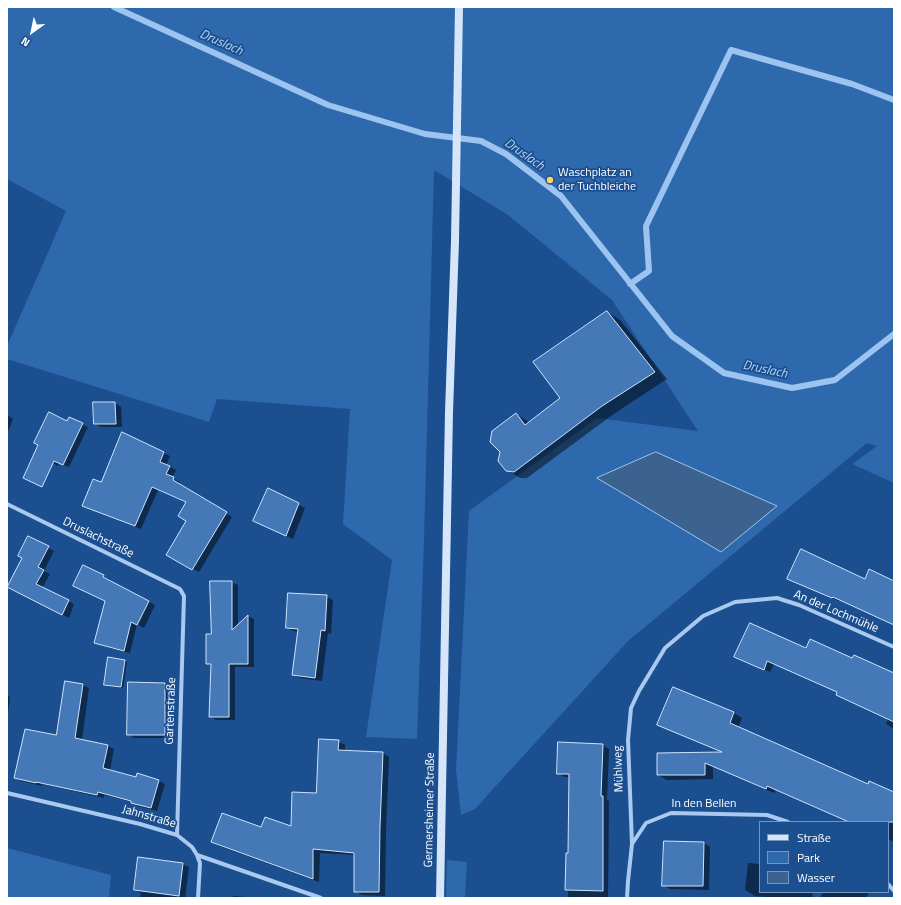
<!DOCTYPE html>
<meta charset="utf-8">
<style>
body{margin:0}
#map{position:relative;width:901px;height:905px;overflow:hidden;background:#1b4f8f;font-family:"Titillium Web",sans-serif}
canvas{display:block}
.frame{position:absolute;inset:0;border:8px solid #fff;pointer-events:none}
.legend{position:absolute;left:759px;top:821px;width:130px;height:72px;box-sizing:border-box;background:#1b4f8f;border:1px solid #7695bc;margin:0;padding:5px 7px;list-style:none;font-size:12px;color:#fff}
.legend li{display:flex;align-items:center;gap:8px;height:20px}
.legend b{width:20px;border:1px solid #7695bc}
.north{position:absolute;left:12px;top:12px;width:40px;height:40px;-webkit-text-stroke:3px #1b4f8f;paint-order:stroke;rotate:213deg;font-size:11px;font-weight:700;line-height:16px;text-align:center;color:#fff}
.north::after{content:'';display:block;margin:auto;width:14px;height:18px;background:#fff;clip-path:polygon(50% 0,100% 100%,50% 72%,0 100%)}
</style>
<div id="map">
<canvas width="901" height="905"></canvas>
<div class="frame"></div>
<ul class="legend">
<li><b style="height:5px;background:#d6e6fa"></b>Straße</li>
<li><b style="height:11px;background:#2e69ad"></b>Park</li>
<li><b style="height:11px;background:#3c6290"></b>Wasser</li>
</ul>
<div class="north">N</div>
</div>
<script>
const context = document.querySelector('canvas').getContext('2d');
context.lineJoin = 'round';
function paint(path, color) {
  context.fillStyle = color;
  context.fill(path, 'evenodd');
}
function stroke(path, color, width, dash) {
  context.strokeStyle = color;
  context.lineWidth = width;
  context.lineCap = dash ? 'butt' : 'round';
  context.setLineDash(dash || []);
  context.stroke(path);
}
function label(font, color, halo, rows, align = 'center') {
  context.font = font + ' "Titillium Web",sans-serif';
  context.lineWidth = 3.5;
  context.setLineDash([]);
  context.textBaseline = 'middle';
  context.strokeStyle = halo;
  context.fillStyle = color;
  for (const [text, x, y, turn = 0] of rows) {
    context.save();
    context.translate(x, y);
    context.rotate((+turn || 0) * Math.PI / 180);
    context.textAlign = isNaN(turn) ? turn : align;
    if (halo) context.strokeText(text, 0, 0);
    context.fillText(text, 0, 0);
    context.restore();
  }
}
paint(new Path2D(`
 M7 7H894V483L852 464 877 446 867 443 628 641 475 809 461 815 456 770 469 511 597 418 698 431 612 300 508 215 434 170 424 540 417 739 366 737 392 560 343 524 350 409 217 399 209 422 7 359V346L66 211 7 179Z
 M7 848 111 875 109 898H7Z
 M447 860 467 862 465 898H446Z`), '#2e69ad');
const water = new Path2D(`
 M656 452 777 506 721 552 597 478Z`);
paint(water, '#3c6290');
stroke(water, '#9cc4f0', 1);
paint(new Path2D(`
 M607 312 620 320 667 379 615 413 527 478H520L507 470 516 414 529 422 561 398Z
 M94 403H115L121 407 122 427H101L95 424Z
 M7 415 13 419 7 434Z
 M69 419 88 427 69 467 59 463 58 466 36 453 39 445 68 422Z
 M123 434 170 456 166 465 176 470 172 478 180 482 179 484 232 517 199 572 168 554 187 521V503L158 490 141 529 83 506 101 483Z
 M268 490 305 508 293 539 261 524Z
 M28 537 54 551 44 571 50 574 42 588 74 604 69 618 7 586 23 558Z
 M84 566 110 580 109 581 155 605 144 628 137 624 130 653 102 646 95 643 106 601Z
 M231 582 238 585V626L248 616 254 619V667H235V720H216L210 716 212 666 207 663 212 635Z
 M795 582H894V624L839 600V601Z
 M326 596 333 600 331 634 328 633 322 681 300 678 293 675 299 632 293 631 287 628Z
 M806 650 894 682V729L886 724 888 719 843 698 837 695 838 692 774 664 770 672 742 660Z
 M124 661 127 662 123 688 108 686 105 684Z
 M129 683 165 684 172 687 171 738H134L128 734Z
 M83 685 89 688 82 740 108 746 114 749 110 771 137 778 158 780 165 784 157 811 138 806 132 802 104 795V798L42 784V786L21 781 15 777 57 737Z
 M674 688 734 713 742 718 738 728 869 785 894 793V842L888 839V822H849L776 790 774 793 713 766V779L667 780 658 775 723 753 667 729 658 724Z
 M7 695 10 697 8 714 7 713Z
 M338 741 345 745V751L383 753 389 757 386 831 385 896 362 895 355 891V855L320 853 319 882 219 846 212 842 261 829 292 828 317 794Z
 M603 745 609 749 607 800 609 801 608 898H568V891L566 890 569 854 570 777H564L558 773Z
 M665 842 704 843 710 847 709 890 670 889 663 885Z
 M748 863 760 864V892H813L812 898H778L755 896 745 890Z
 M182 864 189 867 185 898H140L141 893 135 890Z
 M823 892H869L866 898H820Z
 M233 896 259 898H233Z`), '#0007');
stroke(new Path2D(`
 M114 7 328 105 425 134 481 141 506 154 561 196 672 336 724 373 792 388 835 380 894 334
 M630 284 649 271 646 226 731 50 852 84 894 100`), '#9cc4f0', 6);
const building = new Path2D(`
 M607 311 655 372 602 406 514 472 506 471 498 461 500 452 490 442 492 431 516 413 525 425 560 398 533 362Z
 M93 402H115L116 424H94Z
 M49 412 67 421 69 417 83 423 63 465 54 461 42 487 23 478 38 445 34 443Z
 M122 432 164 452 160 462 170 466 166 474 174 477 173 480 227 512 192 570 166 555 186 521 178 516 186 502 152 487 135 526 82 506 93 479 101 482Z
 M268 488 299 503 286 536 253 521Z
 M28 536 49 546 38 567 44 570 36 584 69 600 62 615 7 587 22 558 18 556Z
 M801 549 865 579 869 569 894 581V625L833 597 832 598 787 579Z
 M83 565 104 575 103 577 149 601 137 625 131 622 124 651 94 643 105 601 73 586Z
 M210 581H232V630L248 615V664H229V717H209L211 664H206V634H211Z
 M288 593 327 595 325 631 321 630 315 678 292 675 298 629 286 628Z
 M750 623 806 648 810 639 852 658 854 655 894 673V722L836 695 837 692 767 661 764 670 734 657Z
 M108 657 125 660 121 687 104 685Z
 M65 681 83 684 75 738 108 745 103 768 136 777 137 773 159 780 151 808 131 803V801L98 792 97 795 36 782V783L14 778 25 729 56 735Z
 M128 682 165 683V735H127Z
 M673 687 734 712 730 723 868 784 869 781 894 792V822H849L767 786 766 789 705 763V775H657V753L722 752 657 725Z
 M319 739 339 740 338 750 383 752 380 827 379 892H354V853L313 849V879L211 842 222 813 261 827 265 817 291 826 292 792 316 793Z
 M558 742 603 744 601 796H603V891L565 890 566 853H568L569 774H557Z
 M664 841 704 842 703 886H662Z
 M138 857 183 863 179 896 134 890Z`);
paint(building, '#4478b7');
stroke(building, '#cfe3fa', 1);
stroke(new Path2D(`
 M7 504 180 589 184 596 177 835
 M7 793 140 824 177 835 192 847 197 855 321 898
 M632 844 646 823 671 813 767 815 788 822
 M197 855 200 863 198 898
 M888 884 894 891
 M627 898 628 881 632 844 628 740 631 708 639 691 665 648 703 616 735 602 777 598 799 605 894 647`), '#a9c9ee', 4);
stroke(new Path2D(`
 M440 898 449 412 455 241 459 7`), '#d6e6fa', 8);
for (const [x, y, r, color] of [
 [550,180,4,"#ffd166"]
]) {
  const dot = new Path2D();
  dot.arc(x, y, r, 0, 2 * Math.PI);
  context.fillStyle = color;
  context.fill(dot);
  stroke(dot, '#1b4f8f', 1.5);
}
label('12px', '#fff', '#1b4f8f', [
 ["Waschplatz an",558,173],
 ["der Tuchbleiche",558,187]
], 'left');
label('12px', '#fff', '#1b4f8f', [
 ["Druslachstraße",98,538,26],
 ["An der Lochmühle",836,612,23],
 ["Gartenstraße",171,711,-88],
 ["Mühlweg",619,769,-92],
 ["In den Bellen",704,804],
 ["Germersheimer Straße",430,810,-89],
 ["Jahnstraße",149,817,16]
]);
label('italic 13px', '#b5d3f5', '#1b4f8f', [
 ["Druslach",221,43,24],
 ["Druslach",524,155,35],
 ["Druslach",765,370,12]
]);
</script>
